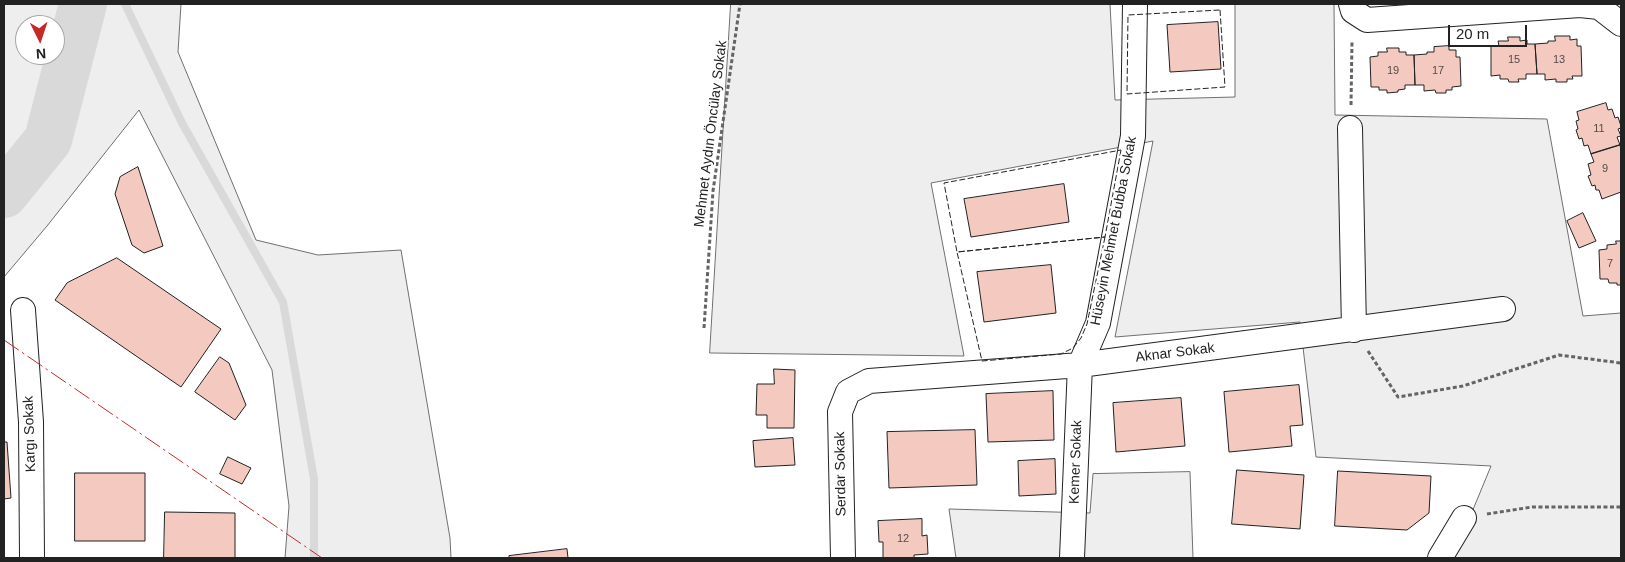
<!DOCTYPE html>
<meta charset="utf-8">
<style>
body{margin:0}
#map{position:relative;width:1625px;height:562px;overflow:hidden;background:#fff;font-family:Helvetica,sans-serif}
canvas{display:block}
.frame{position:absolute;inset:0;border:5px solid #222;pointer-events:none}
.north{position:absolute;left:15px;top:15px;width:50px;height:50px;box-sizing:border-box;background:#fff;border:1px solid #a7a7a7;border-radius:50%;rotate:176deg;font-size:14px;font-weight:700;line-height:20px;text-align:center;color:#222}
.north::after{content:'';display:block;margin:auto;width:18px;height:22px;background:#c62828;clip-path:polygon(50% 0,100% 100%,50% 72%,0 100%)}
.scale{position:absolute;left:1448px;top:25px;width:79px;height:22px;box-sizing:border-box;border:2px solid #222;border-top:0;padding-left:6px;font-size:15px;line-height:18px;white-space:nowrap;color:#222;-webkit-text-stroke:4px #fff;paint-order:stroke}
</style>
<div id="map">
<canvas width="1625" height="562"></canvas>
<div class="frame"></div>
<div class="north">N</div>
<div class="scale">20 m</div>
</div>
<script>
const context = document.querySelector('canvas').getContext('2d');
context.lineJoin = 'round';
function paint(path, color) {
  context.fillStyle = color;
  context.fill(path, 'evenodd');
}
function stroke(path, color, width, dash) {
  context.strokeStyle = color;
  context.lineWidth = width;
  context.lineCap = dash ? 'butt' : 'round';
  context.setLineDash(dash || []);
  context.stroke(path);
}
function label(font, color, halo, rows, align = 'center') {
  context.font = font + ' Helvetica,sans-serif';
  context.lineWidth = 4;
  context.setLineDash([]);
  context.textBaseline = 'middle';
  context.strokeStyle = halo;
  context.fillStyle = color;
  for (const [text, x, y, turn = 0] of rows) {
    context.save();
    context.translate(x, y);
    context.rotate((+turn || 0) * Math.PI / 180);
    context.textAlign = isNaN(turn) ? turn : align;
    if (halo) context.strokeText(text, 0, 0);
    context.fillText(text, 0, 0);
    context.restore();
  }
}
const green = new Path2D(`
 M4 4H181L178 52 256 240 318 255 401 250 450 538 451 558H285L289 506 272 370 139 110 47 226 4 277ZM25 25H55V55H25Z
 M731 4H1110L1115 100 1235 97V4H1334L1335 115 1547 119 1583 316 1621 313V558H1453L1491 466 1316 457 1300 322 1115 337 1153 141 931 183 964 356 710 353Z
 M1190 472 1193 558H956L949 509 1090 513 1093 474Z`);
paint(green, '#eee');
stroke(green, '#6f6f6f', 1);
stroke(new Path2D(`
 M125 4 182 123 283 302 314 479V558`), '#d9d9d9', 8);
stroke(new Path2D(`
 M4 194 48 140 83 4`), '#d9d9d9', 48);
const building = new Path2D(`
 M1218 22 1221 69 1170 72 1167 25Z
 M1555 36H1570V40L1577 39V46H1581L1582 76H1572L1573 79H1567V82H1556V79L1545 80V74H1537L1535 44 1548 43V41H1555Z
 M1508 37H1520V41L1527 40V44H1535L1537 74H1526V79H1518L1519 82H1509L1508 79H1500V75L1491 76V46H1499L1498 41H1508Z
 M1449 46V50H1456V57H1460L1461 86 1452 87V90H1446V93H1436L1435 90 1424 91V85H1415L1414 55 1427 54V52H1434V47Z
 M1387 48H1399V52H1406V55H1414L1415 85H1405V89L1398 90V92L1387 93V90H1379V87H1371L1370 57 1378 56V52H1387Z
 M1606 103 1608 110 1612 109 1615 118 1618 117 1621 126V128L1618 129 1621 136 1617 137 1620 145 1591 154 1588 145 1584 146 1582 138 1579 139 1576 130 1578 129 1576 121 1579 120 1577 112Z
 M1620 145 1621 150V192L1602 199 1599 190H1596L1595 185 1592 186 1588 176 1591 175 1588 164 1594 162 1591 154Z
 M138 167 163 246 144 253 132 245 115 194 120 177Z
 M1064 184 1069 222 971 237 964 199Z
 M1583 213 1596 241 1579 248 1567 221Z
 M1616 241H1621V285H1617V283H1609L1608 279H1600L1599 250 1607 249V245L1616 244Z
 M117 258 221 329 181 387 55 300 67 283Z
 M1051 265 1056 313 984 322 977 272Z
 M220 357 229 363 246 405 235 420 195 392Z
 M774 369 795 370 794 428H767V415H756L757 384H774Z
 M1299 385 1303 425 1290 426 1292 446 1229 452 1224 392Z
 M1053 391 1054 440 988 442 986 394Z
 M1181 398 1185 446 1116 452 1113 403Z
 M975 430 977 485 889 488 887 432Z
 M793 438 795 465 755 467 753 441Z
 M4 442H7L11 498 4 499Z
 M228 457 251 468 242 484 220 474Z
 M1055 459 1056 494 1019 496 1018 461Z
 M1237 470 1304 475 1300 529 1232 524Z
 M1338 471 1431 476 1429 513 1407 530 1335 526Z
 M75 473H145V541H75Z
 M165 512 235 513V558H164Z
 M922 519V536L927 535 928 554 914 555V558H883V542H879L878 521Z
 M567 549 568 558H509V556Z`);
paint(building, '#f3c9c0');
stroke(building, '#222', 1);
const street = new Path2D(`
 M1351 4 1353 11 1367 20 1580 5 1599 7 1621 24
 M1350 128 1354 330
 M23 310 31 422 32 558
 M843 558 840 412 848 392 869 381 1080 365 1503 309
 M1072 558 1080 365 1098 323 1133 136 1135 4
 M1440 558 1464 518`);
stroke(street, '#222', 26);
stroke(new Path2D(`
 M1351 105 1352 41
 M704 328 713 191 740 4
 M1368 351 1398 397 1463 386 1559 355 1621 363
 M1487 514 1532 507H1621`), '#646464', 3, [4, 2.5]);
stroke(street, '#fff', 24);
stroke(new Path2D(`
 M1220 10 1225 87 1127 94 1128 15Z
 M1121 150 1105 237 957 252 944 183Z
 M1105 237 1087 324 1081 338 1073 348 1061 354 982 361 957 252Z`), '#222', 1, [6, 2.5]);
stroke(new Path2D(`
 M4 340 322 558`), '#c62828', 1, [18, 4, 2.5, 4]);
label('11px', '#564c4a', null, [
 ["15",1514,60],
 ["13",1559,60],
 ["19",1393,71],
 ["17",1438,71],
 ["11",1599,129],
 ["9",1605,169],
 ["7",1610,264],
 ["12",903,539]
]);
label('14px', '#222', '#fff', [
 ["Mehmet Aydın Öncülay Sokak",711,134,-83],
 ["Hüseyin Mehmet Bubba Sokak",1114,231,-79],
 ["Aknar Sokak",1175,353,-7],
 ["Kargı Sokak",30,434,-92],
 ["Kemer Sokak",1076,462,-88],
 ["Serdar Sokak",841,474,-91]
]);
</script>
